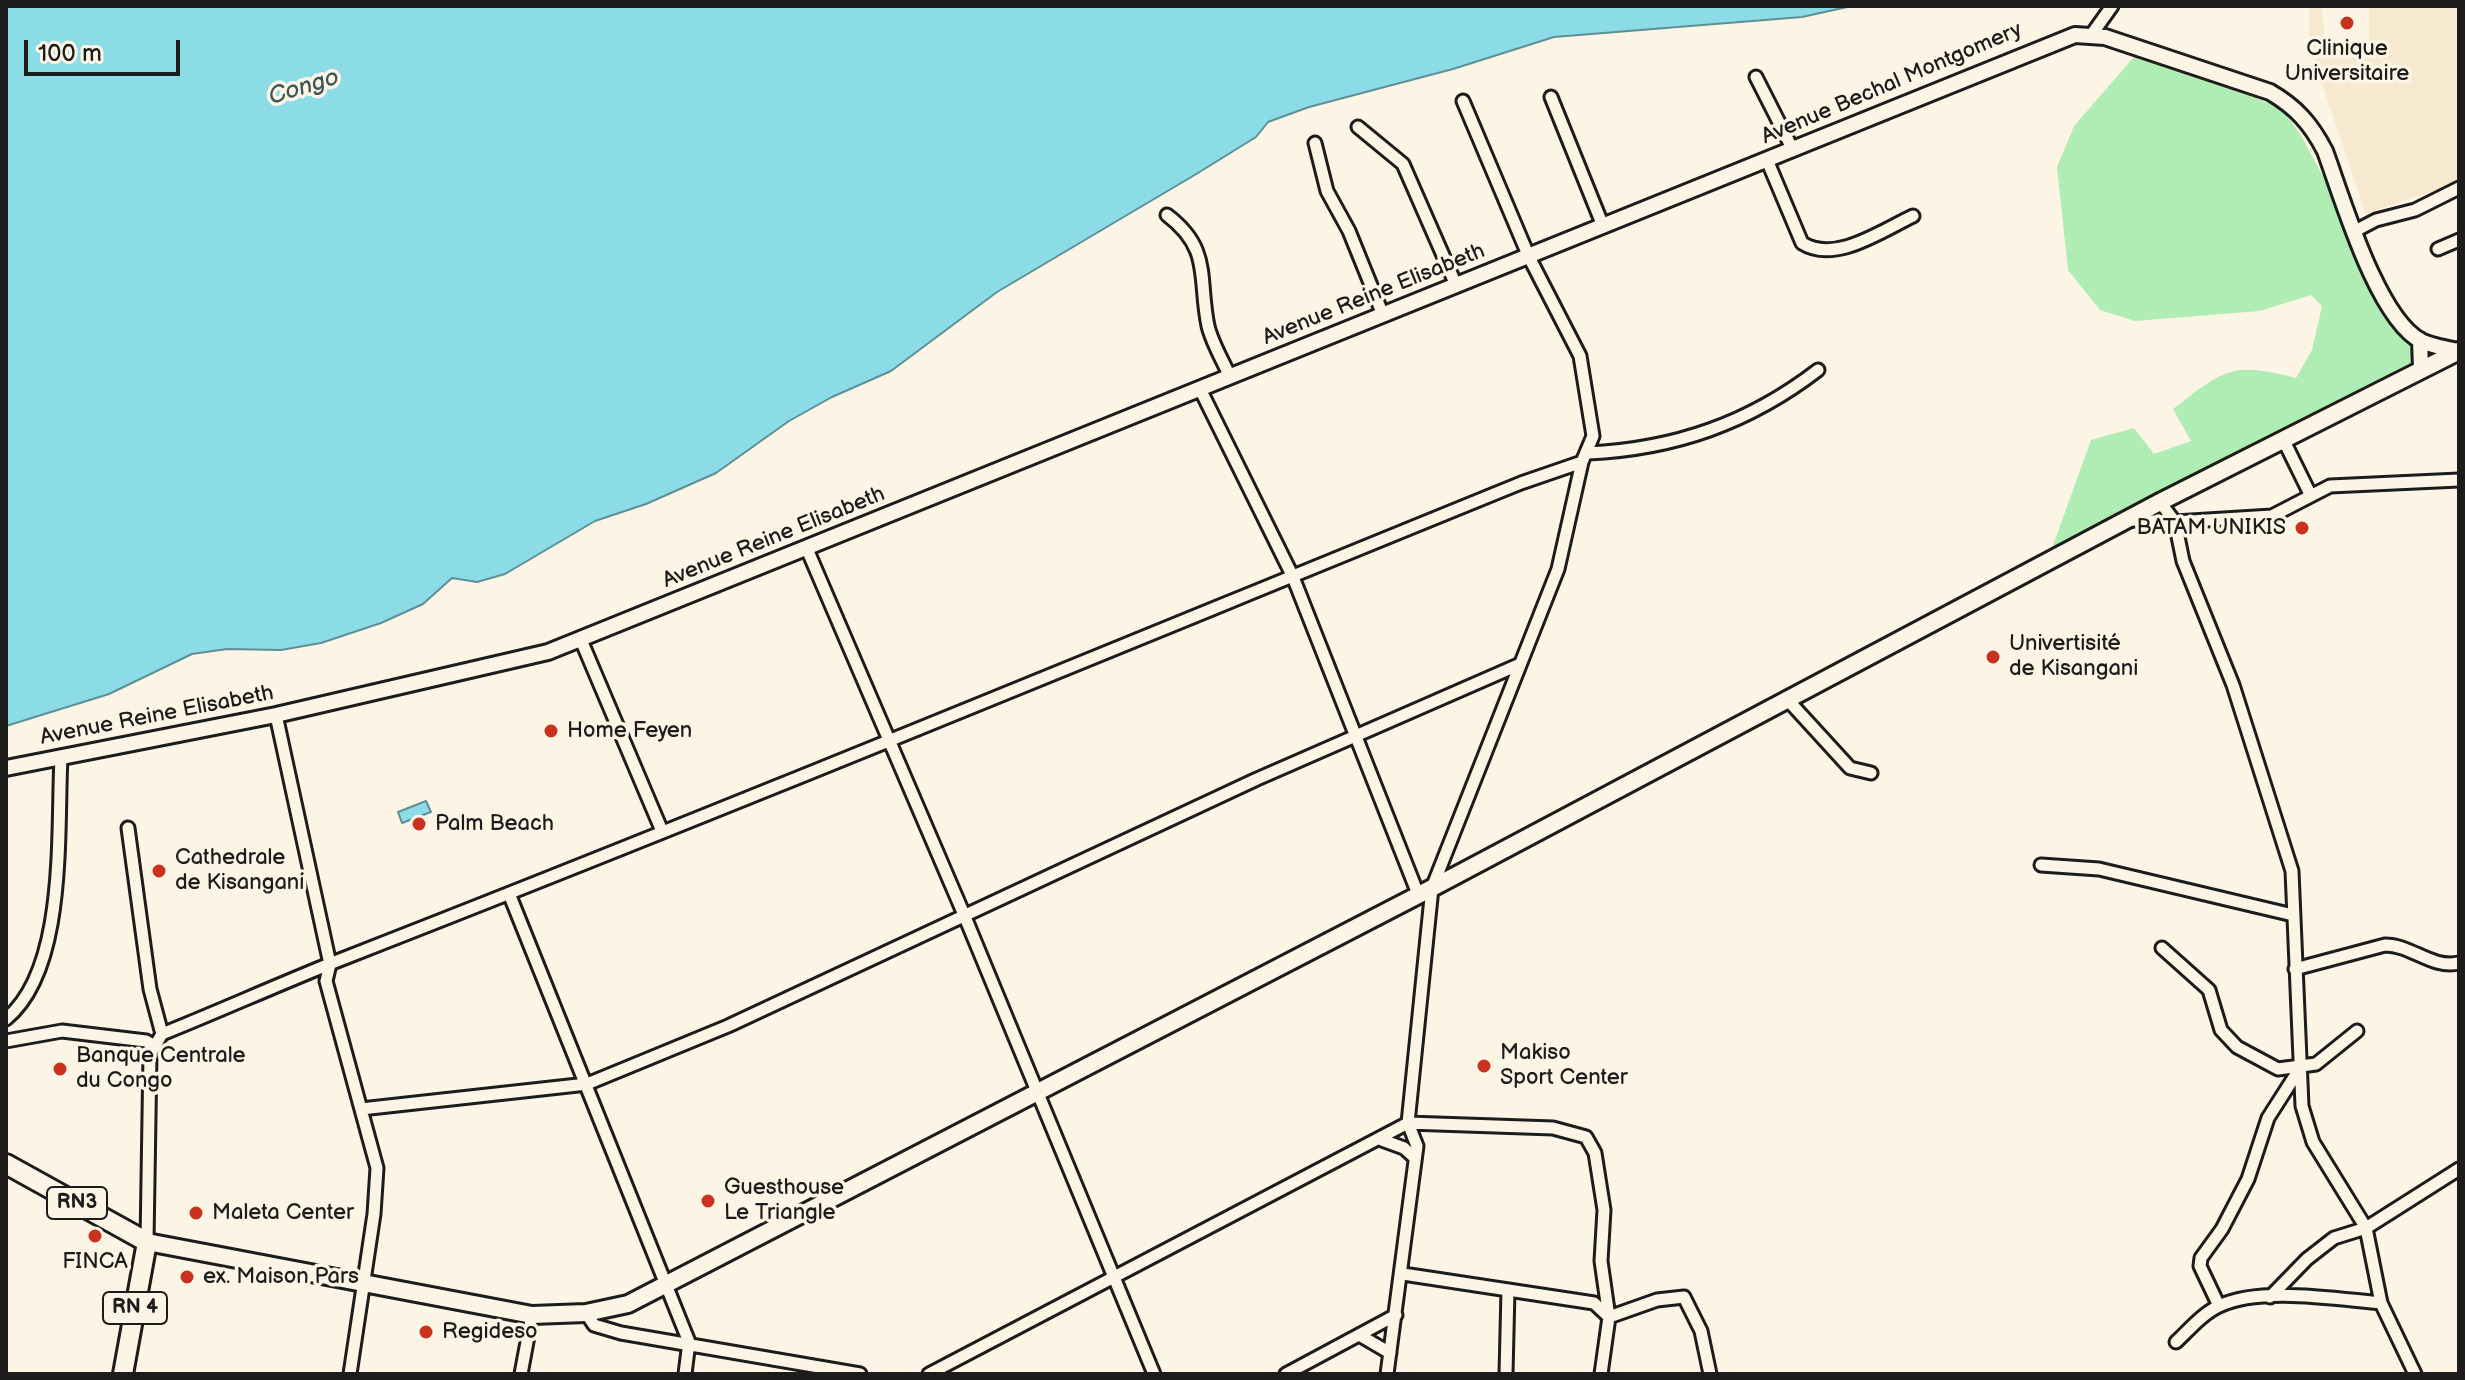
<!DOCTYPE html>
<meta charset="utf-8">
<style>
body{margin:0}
#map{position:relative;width:2465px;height:1380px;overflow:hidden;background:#fcf5e5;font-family:"Balsamiq Sans",sans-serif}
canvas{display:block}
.frame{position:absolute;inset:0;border:8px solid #1c1c1c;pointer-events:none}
.scale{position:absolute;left:24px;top:40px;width:156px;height:36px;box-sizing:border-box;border:4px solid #1c1c1c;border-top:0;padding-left:10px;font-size:24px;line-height:28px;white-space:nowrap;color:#1c1c1c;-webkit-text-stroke:6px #fcf5e5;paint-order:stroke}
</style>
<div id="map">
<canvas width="2465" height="1380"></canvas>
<div class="frame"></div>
<div class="scale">100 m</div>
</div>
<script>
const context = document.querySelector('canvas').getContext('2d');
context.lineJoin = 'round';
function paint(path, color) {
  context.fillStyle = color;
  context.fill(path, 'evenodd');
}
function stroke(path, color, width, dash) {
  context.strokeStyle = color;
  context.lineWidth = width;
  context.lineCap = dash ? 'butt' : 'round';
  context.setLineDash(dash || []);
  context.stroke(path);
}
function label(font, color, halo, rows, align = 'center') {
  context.font = font + ' "Balsamiq Sans",sans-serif';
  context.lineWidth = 7;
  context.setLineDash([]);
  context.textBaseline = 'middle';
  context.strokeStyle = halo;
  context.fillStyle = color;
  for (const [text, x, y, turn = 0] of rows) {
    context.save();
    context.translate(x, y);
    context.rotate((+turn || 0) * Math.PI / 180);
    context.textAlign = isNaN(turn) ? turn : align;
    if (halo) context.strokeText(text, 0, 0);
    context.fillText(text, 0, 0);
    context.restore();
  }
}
paint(new Path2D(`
 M2309 6H2322L2325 43H2329L2330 55 2369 51V6H2459V182L2366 214 2309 45Z`), '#f6e9cf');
paint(new Path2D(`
 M2140 50 2282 109 2301 135 2426 372 2052 548 2091 440 2134 428 2154 454 2191 441 2173 409C2224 370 2231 361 2296 378L2312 350 2322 306 2311 295 2260 311 2135 321 2100 310 2068 270 2057 167 2074 126Z`), '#b0edb4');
const water = new Path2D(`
 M6 6H1852L1802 17 1554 37 1453 69 1309 107 1268 122 1256 137 1198 173 997 292 891 371 832 397 789 421 716 473 646 504 595 521 505 574 477 582 452 578 423 604 381 623 321 643 281 650 227 649 192 654 109 694 6 726Z
 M426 801 431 812 402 823 398 812Z`);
paint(water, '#8cdce8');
stroke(water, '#5f8f96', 2);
const minor = new Path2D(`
 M2092 34 2112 6
 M1756 77 1793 150
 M1551 97 1603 226
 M1358 127 1403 164 1456 285
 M1315 143 1327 191 1349 231 1383 315
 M1767 160 1802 243C1835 264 1881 231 1913 216
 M1167 215C1212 249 1198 278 1208 326 1212 343 1223 361 1230 377
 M2355 231 2376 220 2415 210 2459 188
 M2438 249 2459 240
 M1201 391 1293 577 1418 894
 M2283 439 2310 494
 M1588 453C1675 449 1749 423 1818 370
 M2160 502 2175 522 2183 561 2233 685 2292 871 2302 1106 2313 1142 2366 1228 2381 1303 2415 1374
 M2132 520 2175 522 2272 516 2330 486 2459 480
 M807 549 965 917 1154 1374
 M581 640 662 831
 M1786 698 1850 768 1871 773
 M276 715 330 964 326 981 377 1168 374 1214 350 1374
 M128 828 150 989 162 1034
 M2041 865 2099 869 2293 915
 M510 896 689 1342 685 1374
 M2162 948 2209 990 2221 1030 2237 1047 2278 1069 2316 1064 2357 1031
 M2295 969 2385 945C2412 945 2431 969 2459 963
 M6 1019C67 969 57 832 61 758
 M6 1041 62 1031 146 1041 153 1045
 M361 1109 587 1084 728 1026 1257 779 1518 665
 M1382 1140 1404 1148 1415 1158
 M147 1242 150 1054 162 1034C219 1011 275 986 332 963 730 808 1125 644 1521 483L1582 462
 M1403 1274 1594 1303 1609 1317
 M2270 1297 2307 1259 2334 1238 2366 1228 2459 1169
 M2219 1306 2200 1266 2201 1258 2222 1229 2248 1179 2268 1118 2300 1068
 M586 1313 594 1325 621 1333 860 1374
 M1609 1317 1657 1300 1684 1297 1701 1331 1710 1374
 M1361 1336 1390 1353
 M2176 1342C2189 1330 2202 1314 2219 1306 2260 1286 2336 1299 2381 1303
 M521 1374 532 1315
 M929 1374 1408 1123 1553 1128 1586 1137 1595 1153 1604 1210 1601 1261 1609 1317 1601 1374
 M1286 1374 1396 1315
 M1387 1374 1417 1146 1408 1123 1432 888 1558 569 1582 462 1593 436 1580 356 1529 257 1463 101
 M1506 1374 1508 1290`);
const tertiary = new Path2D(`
 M2420 340 2421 368
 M6 768 276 715 548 652 2075 35 2105 37 2270 92C2296 107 2311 124 2325 151 2342 197 2377 318 2421 341 2432 346 2445 348 2457 351`);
const secondary = new Path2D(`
 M147 1242 532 1315 586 1313 628 1304 1432 888 2160 502 2459 351`);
const trunk = new Path2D(`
 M6 1164 147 1242 123 1374`);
stroke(minor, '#1c1c1c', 17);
stroke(tertiary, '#1c1c1c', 20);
stroke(secondary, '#1c1c1c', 22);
stroke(trunk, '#1c1c1c', 24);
stroke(minor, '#fcf5e5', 11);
stroke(tertiary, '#fcf5e5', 14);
stroke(secondary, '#fcf5e5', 16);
stroke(trunk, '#fcf5e5', 18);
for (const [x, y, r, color] of [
 [2347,23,8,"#c8321e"],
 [2302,528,8,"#c8321e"],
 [1993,657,8,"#c8321e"],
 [551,731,8,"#c8321e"],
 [419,824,8,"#c8321e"],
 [159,871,8,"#c8321e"],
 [1484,1066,8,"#c8321e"],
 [60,1069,8,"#c8321e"],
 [708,1201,8,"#c8321e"],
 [196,1213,8,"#c8321e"],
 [95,1236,8,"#c8321e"],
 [187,1277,8,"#c8321e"],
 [426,1332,8,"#c8321e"]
]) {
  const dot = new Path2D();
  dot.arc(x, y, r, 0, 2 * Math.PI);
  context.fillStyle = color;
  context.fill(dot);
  stroke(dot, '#fcf5e5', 3);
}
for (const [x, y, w] of [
 [77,1203,60],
 [135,1308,64]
]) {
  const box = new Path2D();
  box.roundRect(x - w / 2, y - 16, w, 32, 6);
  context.fillStyle = '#fcf5e5';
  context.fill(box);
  stroke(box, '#1c1c1c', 2);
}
label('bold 20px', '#1c1c1c', null, [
 ["RN3",77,1203],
 ["RN 4",135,1308]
]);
label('22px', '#1c1c1c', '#fcf5e5', [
 ["Clinique",2347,49,"center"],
 ["Universitaire",2347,74,"center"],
 ["BATAM UNIKIS",2286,528,"right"],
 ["Univertisité",2009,644],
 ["de Kisangani",2009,669],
 ["Home Feyen",567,731],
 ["Palm Beach",435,824],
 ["Cathedrale",175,858],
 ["de Kisangani",175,883],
 ["Makiso",1500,1053],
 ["Sport Center",1500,1078],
 ["Banque Centrale",76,1056],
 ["du Congo",76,1081],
 ["Guesthouse",724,1188],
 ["Le Triangle",724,1213],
 ["Maleta Center",212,1213],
 ["FINCA",95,1262,"center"],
 ["ex. Maison Pars",203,1277],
 ["Regideso",442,1332]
], 'left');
label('22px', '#1c1c1c', '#fcf5e5', [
 ["Avenue Bechal Montgomery",1892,84,-23],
 ["Avenue Reine Elisabeth",1374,295,-22],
 ["Avenue Reine Elisabeth",774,538,-22],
 ["Avenue Reine Elisabeth",157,716,-11]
]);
label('italic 24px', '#3e5659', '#fcf5e5', [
 ["Congo",304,88,-17]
]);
</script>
